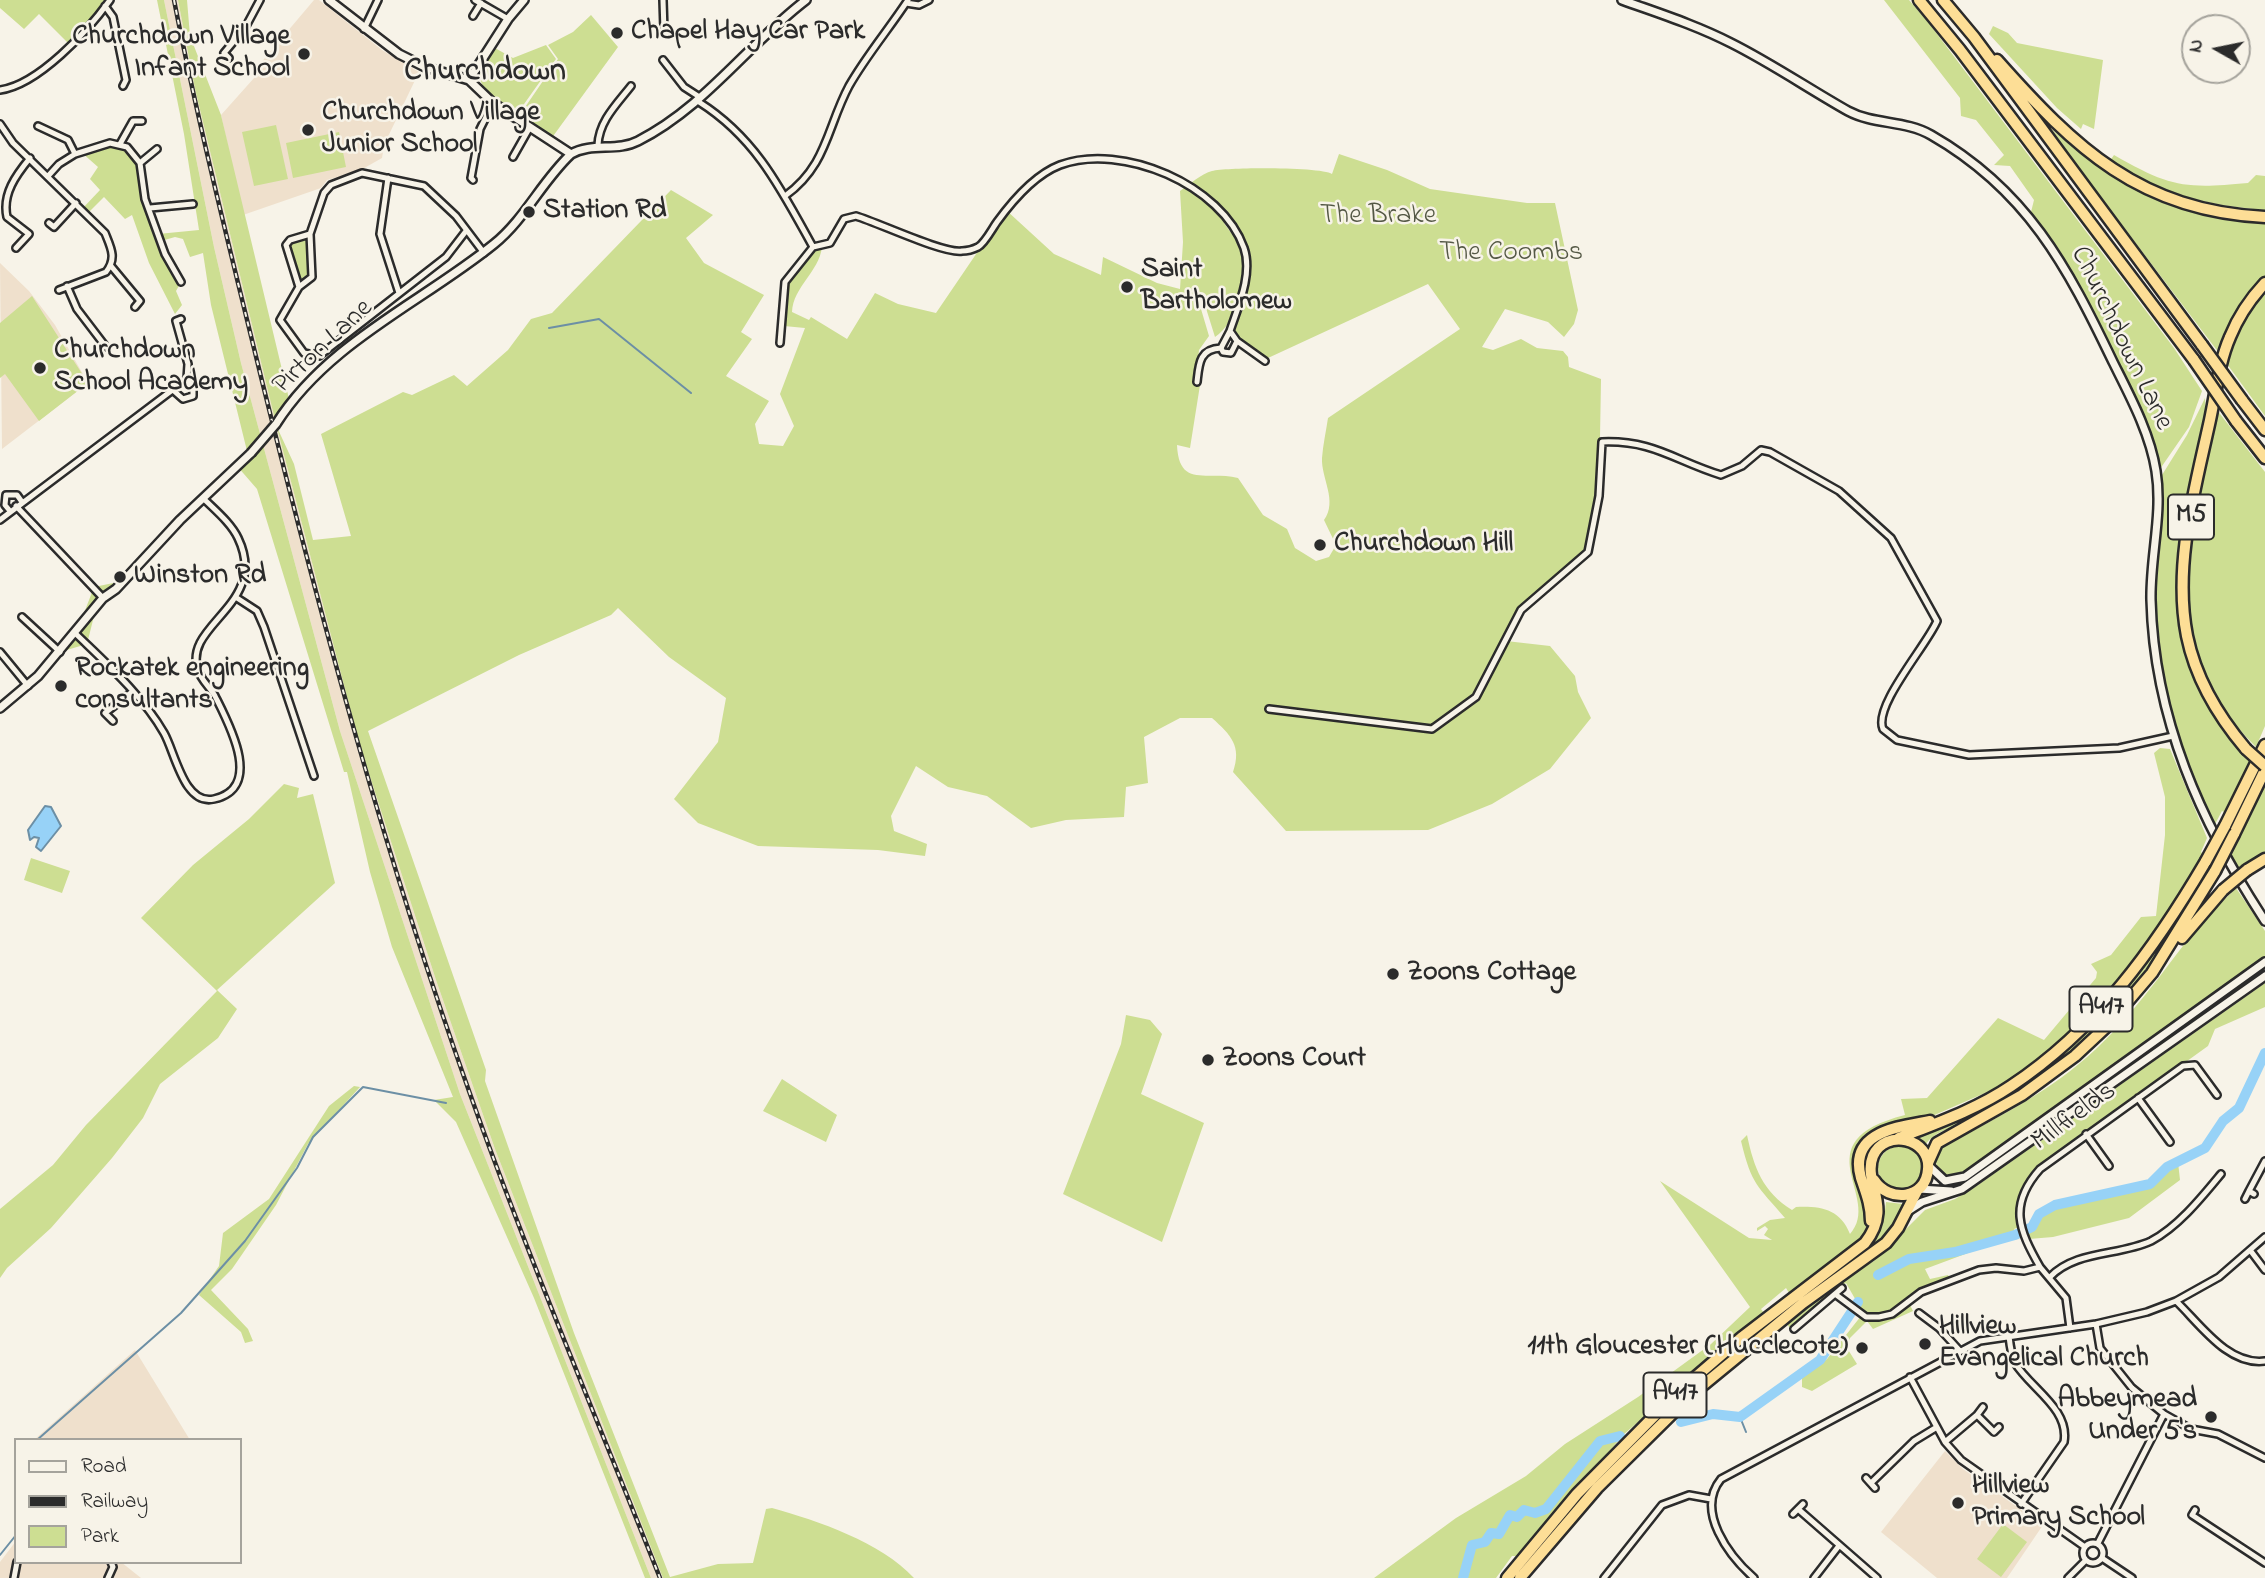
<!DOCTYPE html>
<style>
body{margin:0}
#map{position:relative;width:2265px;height:1578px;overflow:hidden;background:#f7f3e8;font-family:"Indie Flower",sans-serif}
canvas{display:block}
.legend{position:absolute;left:14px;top:1438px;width:228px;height:126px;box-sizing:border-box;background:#f7f3e8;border:2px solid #a5a39c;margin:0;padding:9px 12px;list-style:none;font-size:21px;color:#2b2b2b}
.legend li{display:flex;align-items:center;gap:14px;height:35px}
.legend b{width:35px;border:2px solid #a5a39c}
.north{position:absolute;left:2181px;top:14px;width:70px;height:70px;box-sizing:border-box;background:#f7f3e8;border:2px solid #a5a39c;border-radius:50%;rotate:279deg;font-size:19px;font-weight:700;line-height:28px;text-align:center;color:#2b2b2b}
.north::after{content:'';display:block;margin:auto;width:24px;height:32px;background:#2b2b2b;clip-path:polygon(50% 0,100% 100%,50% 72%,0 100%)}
</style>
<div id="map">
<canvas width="2265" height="1578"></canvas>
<ul class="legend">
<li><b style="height:9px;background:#f7f3e8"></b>Road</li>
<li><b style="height:9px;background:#2b2b2b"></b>Railway</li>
<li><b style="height:19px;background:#cdde92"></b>Park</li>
</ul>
<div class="north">N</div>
</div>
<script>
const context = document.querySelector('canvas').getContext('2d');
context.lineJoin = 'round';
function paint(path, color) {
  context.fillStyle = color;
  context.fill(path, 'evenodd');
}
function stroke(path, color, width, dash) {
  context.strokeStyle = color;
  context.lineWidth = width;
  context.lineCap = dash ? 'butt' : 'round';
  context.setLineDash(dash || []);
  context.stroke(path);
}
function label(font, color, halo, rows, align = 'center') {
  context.font = font + ' "Indie Flower",sans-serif';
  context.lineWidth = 5;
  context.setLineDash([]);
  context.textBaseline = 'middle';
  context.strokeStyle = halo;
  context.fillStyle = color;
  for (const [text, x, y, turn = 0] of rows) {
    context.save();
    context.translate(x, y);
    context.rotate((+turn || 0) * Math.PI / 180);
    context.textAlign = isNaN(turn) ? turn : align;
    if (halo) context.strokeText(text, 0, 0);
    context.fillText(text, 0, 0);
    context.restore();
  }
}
paint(new Path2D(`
 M164 0H178L195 89 276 424 359 743 436 980 495 1149 663 1578H651L460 1094 340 731 241 363 214 247Z
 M314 0H319L382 50 419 72 384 145 382 158 359 171 327 180 321 188 243 215 221 115 263 68 259 65Z
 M0 263 29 291 55 325 88 383 2 449Z
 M135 1350 190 1440H34Z
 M1945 1451 1963 1469 2043 1525 2007 1578H1937L1881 1532Z
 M16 1541V1562H121L141 1578H0V1562Z`), '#efe0cc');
paint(new Path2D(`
 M0 0H110L69 44 39 14 24 29 0 8Z
 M157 0H164L214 247 241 363 340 731 460 1094 651 1578H645L534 1298 456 1122 434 1100 453 1097 392 947 370 872 347 772H344L257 489 237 466 248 455 211 305 203 253 190 257 183 239 175 237 161 241 181 282 176 291 182 305 175 314 149 263 132 215 125 219 104 197 87 214 82 209 100 190 90 179 98 167 81 152 104 144 127 147 140 163 145 199 158 234 199 230 184 134Z
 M178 0H187L190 36 221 115 290 403 276 425 294 464 313 540 351 536 321 434 403 392 412 395 454 375 467 386 508 350 531 319 552 313 671 190 713 215 686 238 704 263 764 295 741 332 752 339 726 376 769 401 755 424 759 444 783 446 794 426 780 394 805 328 784 326C782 281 786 281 813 247H822C819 272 793 287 792 312L809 320 811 317 847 339 875 293 898 304 936 313 1006 210 1054 254 1101 275 1103 257 1157 283 1180 289 1183 242 1180 191C1189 185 1202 173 1212 171 1229 167 1322 167 1332 174L1339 154 1387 170 1430 189 1527 203H1555L1578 310 1574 324 1564 337 1548 322 1505 309 1482 347 1493 350 1521 339 1537 348 1563 351 1568 357 1569 367 1601 379 1599 496 1588 552 1521 610 1506 641 1550 646 1575 676 1578 692 1591 718 1550 769 1492 804 1428 830 1286 831 1233 772C1242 746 1231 735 1212 718H1180L1144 737 1148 783 1126 787 1124 817 1066 820 1031 828 987 796 948 787 916 766 891 816 894 831 927 844 925 856 878 850 758 846 698 823 674 799 718 742 726 698 669 657 618 608 611 615 519 655 368 731 486 1070 485 1081 574 1333 670 1577 718 1564 753 1563 766 1509 772 1508C818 1521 881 1542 914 1578H663L495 1149 436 980 359 743 276 424 195 89ZM1226 217 1246 247 1242 301 1233 329 1241 340 1268 358 1428 284 1460 329 1328 418C1326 431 1323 445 1322 458 1321 478 1338 501 1324 520L1336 545 1329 557 1316 561 1295 548 1287 529 1263 515 1238 478C1207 470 1179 489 1177 445L1190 448 1200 385 1196 379 1199 350 1209 336 1201 309 1194 308 1195 303 1205 305 1215 337C1237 323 1250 277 1243 251 1240 242 1229 231 1224 223Z
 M1884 0H1909L1928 22 2174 348 2202 391 2189 427 2160 469 2116 359 2056 246 2031 212 2034 200 2010 166 1994 165 2004 155 1976 120 1961 116 1960 98Z
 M591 15 618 47 551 139 519 116 558 59 548 45 573 32Z
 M1993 26 2008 33 2017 43 2103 60 2094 129 2083 124 2081 129 2057 108 1989 34Z
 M546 45 556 59 517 114 485 91 479 77 493 47 513 58Z
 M2043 121C2106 181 2178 216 2265 223V278L2231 324 2219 353Z
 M276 125 288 179 254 186 242 132Z
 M339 132 346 167 293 178 286 143Z
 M2114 155C2170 187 2184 189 2248 183L2256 175 2265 176V210C2203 205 2162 194 2109 162Z
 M310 234 312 277 299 287 286 253 290 240Z
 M2265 291V416L2227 364 2239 327Z
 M32 296 88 383 39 421 5 374 0 378V323Z
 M2205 398C2208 426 2194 460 2189 488 2169 590 2173 684 2250 762L2226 813 2222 811 2214 826 2175 731 2159 667 2154 612 2162 475 2187 435Z
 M2217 410 2265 472V726L2256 747C2153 644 2194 540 2217 410Z
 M123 581 95 612 87 644 60 652 76 634 94 587Z
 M2160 748 2170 749 2207 838 2201 852 2204 855 2128 971 2073 1032 2034 1064 1994 1089 1930 1117 1888 1126 1861 1149 1869 1222 1862 1241 1789 1293 1786 1288 1761 1309 1764 1313 1623 1435 1522 1556H1512L1496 1578H1374L1456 1518 1526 1476 1565 1444 1638 1397 1711 1344 1750 1307 1660 1181 1749 1238 1772 1240 1764 1235 1768 1229 1765 1226 1757 1231V1228L1770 1220 1785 1218C1757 1185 1752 1186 1741 1141L1747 1135C1754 1168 1763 1192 1792 1210L1796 1207C1821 1206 1840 1209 1850 1234 1884 1197 1799 1142 1905 1115L1901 1099 1927 1098 1998 1018 2044 1040 2096 978 2097 972 2091 964 2111 955 2141 917 2156 916 2165 835V797L2154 753Z
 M284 784 299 788 297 798 313 794 335 883 217 990 237 1009 218 1038 160 1084 143 1118 112 1158 51 1228 7 1268 0 1278V1209L53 1165 86 1125 217 991 141 918 193 865 249 819Z
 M2265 786V855L2238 873 2229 860Z
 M31 858 70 871 62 893 24 880Z
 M2211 863 2213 865C2166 944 2117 1023 2039 1077 2016 1093 1990 1105 1966 1120 1953 1128 1935 1131 1926 1144L1916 1137C1938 1126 1963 1119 1985 1107 2086 1052 2154 961 2211 863Z
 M2236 888 2265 931V956L1964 1173 1949 1177 1939 1171 1935 1160 1943 1146C1998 1118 2051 1091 2096 1049 2143 1005 2178 949 2219 900L2222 902Z
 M2265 983V1007L2215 1029 2208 1046 2034 1171 2022 1199 2019 1227 2014 1229 2019 1239 2003 1240 1925 1269 1930 1279 1948 1275 1951 1280C1934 1283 1921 1287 1907 1299L1913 1311 1873 1329 1867 1321 1850 1338 1847 1348 1857 1364 1812 1391 1802 1387V1377L1827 1359 1861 1316 1866 1318 1846 1283 1790 1328 1786 1323 1847 1276 1874 1261 1925 1210 1955 1199 1975 1187Z
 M1126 1015 1150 1020 1162 1034 1141 1094 1204 1123 1162 1242 1063 1194 1121 1044Z
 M782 1079 837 1115 826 1142 763 1111Z
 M354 1086 360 1087 308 1144 276 1205 232 1269 211 1290 248 1329 253 1341 245 1343 241 1332 199 1295 219 1266 223 1233 269 1199 329 1106Z
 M1878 1168a22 22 0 1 1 44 0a22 22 0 1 1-44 0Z
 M2178 1162 2180 1180 2129 1218 2053 1237 2029 1239 2027 1230 2039 1214 2055 1205 2150 1184 2167 1167Z
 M1886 1202 1903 1204C1892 1251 1833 1276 1797 1303 1691 1384 1601 1477 1515 1578H1512C1599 1470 1697 1373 1809 1290 1842 1266 1883 1247 1886 1202Z
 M2003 1524 2027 1542 2001 1577 1977 1559Z`), '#cdde92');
const water = new Path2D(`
 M45 806 51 807 61 826 41 851 36 847 39 838 34 837 30 840 28 830Z`);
paint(water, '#97d2f7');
stroke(water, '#6c8fa5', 2);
stroke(new Path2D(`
 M549 328 599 319 691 393
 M1740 1417 1746 1432
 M37 1440 181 1313 245 1241 297 1168 313 1137 363 1087 446 1103
 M0 1555 16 1535`), '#6c8fa5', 2);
stroke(new Path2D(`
 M1878 1275 1909 1259 1955 1252 2015 1235 2032 1227 2039 1214 2055 1205 2150 1184 2167 1167 2205 1148 2223 1121 2239 1108 2265 1053
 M1681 1422 1713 1414 1740 1417 1820 1360 1858 1302
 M1463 1578 1472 1545 1485 1542 1491 1533 1499 1534 1510 1515 1517 1517 1524 1510 1535 1513 1546 1509 1600 1441 1620 1436`), '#97d2f7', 10);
const street = new Path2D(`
 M475 0 508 19
 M663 0 664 31
 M906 3 919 5 929 0
 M105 6 113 17 126 80 123 86
 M473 16 481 3
 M364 29 378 0
 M229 58 224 53 245 28 260 0
 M663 60 684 87 698 96 699 102C756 138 781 189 813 247
 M0 90C38 85 88 31 110 0
 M0 124 13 143 105 233C111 248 117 258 106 272L59 290
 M38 126 68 140 75 154
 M120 144 133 121H142
 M598 145C599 121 617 104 631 86
 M513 157 530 127
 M140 163 157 149
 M49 175 59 164 75 154 110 143 127 147 140 163 145 199 165 254 181 282
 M388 178 380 234 399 293
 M473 180 471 178 480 129 493 103
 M785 196C827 166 827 127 849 86 866 56 889 29 908 0
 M150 208 193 204
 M49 223 54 227 76 203
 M466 231 446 257 319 356 304 353 280 320 299 287 312 277 310 234 324 193 331 185 362 173 424 186 456 216 484 253
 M813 247 830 243 844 219 856 216C879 223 944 254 962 251 966 251 974 249 978 247 985 243 992 229 997 222 1013 200 1034 175 1060 165 1122 142 1222 185 1244 248 1253 274 1238 307 1230 331L1237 341 1265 361
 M16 248 29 234 7 217C2 194 16 175 30 158
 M111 266 140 301 135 307
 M67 286 77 309 106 347
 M299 287 286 245 290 240 310 234
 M780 343 785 282 813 247
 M1221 348 1230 331
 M1197 382C1199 364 1199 349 1221 348L1223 352 1231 353 1237 341
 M174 391 183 399 193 396V389L187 379
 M16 506 103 598
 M10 511 5 505 6 495H17L22 502
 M0 520 187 379 188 364 176 321 181 319
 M237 598 257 611 264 627 314 776
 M22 617 60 652
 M76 634C106 663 143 696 164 733 175 752 184 806 214 799 264 788 229 724 215 696 210 687 201 680 198 670 182 624 270 605 238 538 231 523 215 510 203 498
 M0 652 28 686
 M1269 709 1432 729 1476 697 1521 610 1588 552 1599 496 1602 442C1654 440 1675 461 1721 475L1742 466 1761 450 1770 452 1839 491 1891 538 1937 621C1927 645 1873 706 1883 729L1897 740 1969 755 2119 748 2173 736
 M113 721 105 713 132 692
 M2138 1098 2170 1142
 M2086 1134 2109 1166
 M2249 1191 2265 1161
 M2245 1199 2249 1191 2254 1194
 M2250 1250 2265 1270
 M2040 1267C2019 1230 2008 1205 2040 1169L2183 1066 2195 1065 2217 1095
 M2050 1277C2076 1250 2119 1256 2151 1241 2178 1227 2202 1197 2221 1174
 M1835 1294 1866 1317H1879L1892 1314 1921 1292 1979 1270 1996 1268 2024 1271 2040 1267 2066 1298 2070 1328
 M2176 1301C2200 1324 2228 1366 2265 1361
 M1919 1313 1939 1328 1959 1350
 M2096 1324 2100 1348 2132 1388 2164 1414 2191 1429 2218 1434 2265 1458
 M1794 1329 1842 1288
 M2009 1336C2010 1345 2011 1355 2015 1363 2030 1388 2070 1409 2064 1442L2021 1504
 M1910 1377 1945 1442 1961 1460 2085 1547
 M1977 1415 1983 1407
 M1945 1442 1977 1415 1994 1432 1999 1427
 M1866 1478 1875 1488
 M1871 1483 1914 1441 1937 1427
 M1798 1509 1877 1578
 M2195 1510 2192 1515 2265 1563
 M1793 1514 1803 1504
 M2083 1553a10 10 0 1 1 20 0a10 10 0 1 1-20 0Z
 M2098 1543 2164 1414
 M2102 1558 2132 1578
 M14 1578 17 1562
 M108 1578 113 1567 111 1562
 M1604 1578 1662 1505 1689 1495 1711 1499
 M1754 1578C1729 1556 1695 1511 1721 1479L1980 1341 2096 1324 2147 1312 2176 1301 2219 1277 2265 1237
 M1814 1578 1838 1547
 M2068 1578 2086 1560`);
const secondary = new Path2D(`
 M329 0 399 54 425 67 469 80 493 103 571 154
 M1622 0C1658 13 1696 25 1731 43 1771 63 1809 89 1848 111 1874 125 1905 120 1931 135 2027 190 2067 266 2113 362 2130 396 2150 433 2156 471 2163 514 2150 557 2151 600 2154 719 2201 823 2265 921
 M469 80 508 19 524 0
 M276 424C328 342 421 303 494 244 525 219 542 181 571 154 592 142 617 152 638 141 705 107 747 45 806 0
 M0 708 38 676 103 598 116 589 180 520 251 453
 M1929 1166 1945 1181 1965 1177 2265 962
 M1919 1189 1951 1191
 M1908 1211 1922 1202 1962 1189 2265 976`);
const highway = new Path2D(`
 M1919 0 1960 50 2194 360
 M1943 0 1974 37 2202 345
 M1997 60C2075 148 2140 211 2265 217
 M2242 400 2265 430
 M2236 421 2265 458
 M2246 749C2218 716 2196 680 2187 636 2173 565 2195 489 2210 420 2216 392 2219 362 2230 337 2238 317 2251 298 2265 283
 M2225 826 2265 745
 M2234 834 2265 770
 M2247 870 2265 859
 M2182 938 2223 890
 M1899 1138C1937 1123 1977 1109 2011 1086 2097 1029 2155 948 2206 861
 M1928 1163 1937 1143 2022 1095 2075 1056 2106 1027 2152 973 2215 871
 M1871 1221C1871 1205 1866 1193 1861 1178 1848 1131 1899 1127 1930 1121
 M1507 1578 1577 1494 1677 1393 1741 1338 1865 1243C1894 1206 1862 1183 1873 1156 1885 1128 1931 1138 1928 1169 1926 1200 1889 1203 1874 1180
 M1520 1578 1597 1488 1691 1395 1803 1303 1886 1243 1898 1228 1917 1191`);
stroke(street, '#2b2b2b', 10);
stroke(secondary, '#2b2b2b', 12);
stroke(highway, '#2b2b2b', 15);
stroke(street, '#f7f3e8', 5);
stroke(secondary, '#f7f3e8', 7);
stroke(highway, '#fdde96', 10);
const rail = new Path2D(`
 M174 0C199 128 231 254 262 381 321 620 386 858 469 1091 527 1255 596 1416 660 1578`);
stroke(rail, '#2b2b2b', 4.5);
stroke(rail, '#f7f3e8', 2, [5]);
const secondaryBridge = new Path2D(`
 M251 453 276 424`);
const highwayBridge = new Path2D(`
 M2202 345 2242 400
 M2194 360 2236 421
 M2246 749 2265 766
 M2206 861 2225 826
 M2215 871 2234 834
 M2223 890 2247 870`);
stroke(secondaryBridge, '#2b2b2b', 12, []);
stroke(highwayBridge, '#2b2b2b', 15, []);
stroke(secondaryBridge, '#f7f3e8', 7);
stroke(highwayBridge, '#fdde96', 10);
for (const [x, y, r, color] of [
 [617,33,7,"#2b2b2b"],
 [304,54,7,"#2b2b2b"],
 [308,130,7,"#2b2b2b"],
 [529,212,7,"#2b2b2b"],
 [1127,287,7,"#2b2b2b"],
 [40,368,7,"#2b2b2b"],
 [1320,545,7,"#2b2b2b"],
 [120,577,7,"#2b2b2b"],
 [61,686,7,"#2b2b2b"],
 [1393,974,7,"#2b2b2b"],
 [1208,1060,7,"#2b2b2b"],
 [1925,1344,7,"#2b2b2b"],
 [1862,1348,7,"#2b2b2b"],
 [2211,1417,7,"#2b2b2b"],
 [1958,1503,7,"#2b2b2b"]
]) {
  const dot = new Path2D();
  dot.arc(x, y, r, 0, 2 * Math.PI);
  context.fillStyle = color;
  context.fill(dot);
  stroke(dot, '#f7f3e8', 2.5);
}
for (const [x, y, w] of [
 [2191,517,46],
 [2101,1009,63],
 [1675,1395,63]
]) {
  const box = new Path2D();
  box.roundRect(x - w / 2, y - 22.5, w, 45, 5);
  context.fillStyle = '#f7f3e8';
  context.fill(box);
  stroke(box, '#2b2b2b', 2);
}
label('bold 26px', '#2b2b2b', null, [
 ["M5",2191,517],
 ["A417",2101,1009],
 ["A417",1675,1395]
]);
label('bold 28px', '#2b2b2b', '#f7f3e8', [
 ["Chapel Hay Car Park",631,33],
 ["Churchdown Village",290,38,"right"],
 ["Infant School",290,70,"right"],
 ["Churchdown Village",322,114],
 ["Junior School",322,146],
 ["Station Rd",543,212],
 ["Saint",1141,271],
 ["Bartholomew",1141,303],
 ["Churchdown",54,352],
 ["School Academy",54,384],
 ["Churchdown Hill",1334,545],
 ["Winston Rd",134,577],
 ["Rockatek engineering",75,670],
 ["consultants",75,702],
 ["Zoons Cottage",1407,974],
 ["Zoons Court",1222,1060],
 ["Hillview",1939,1328],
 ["Evangelical Church",1939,1360],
 ["11th Gloucester (Hucclecote)",1848,1348,"right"],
 ["Abbeymead",2197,1401,"right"],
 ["Under 5's",2197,1433,"right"],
 ["Hillview",1972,1487],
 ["Primary School",1972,1519]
], 'left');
label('28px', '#545845', '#f7f3e8', [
 ["The Brake",1378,217],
 ["The Coombs",1511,254]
]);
label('28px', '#2b2b2b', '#f7f3e8', [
 ["Churchdown Lane",2120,339,64],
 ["Pirton Lane",324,348,-43],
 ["Millfields",2075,1118,-36]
]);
label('bold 32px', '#2b2b2b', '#f7f3e8', [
 ["Churchdown",485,74]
]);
</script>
